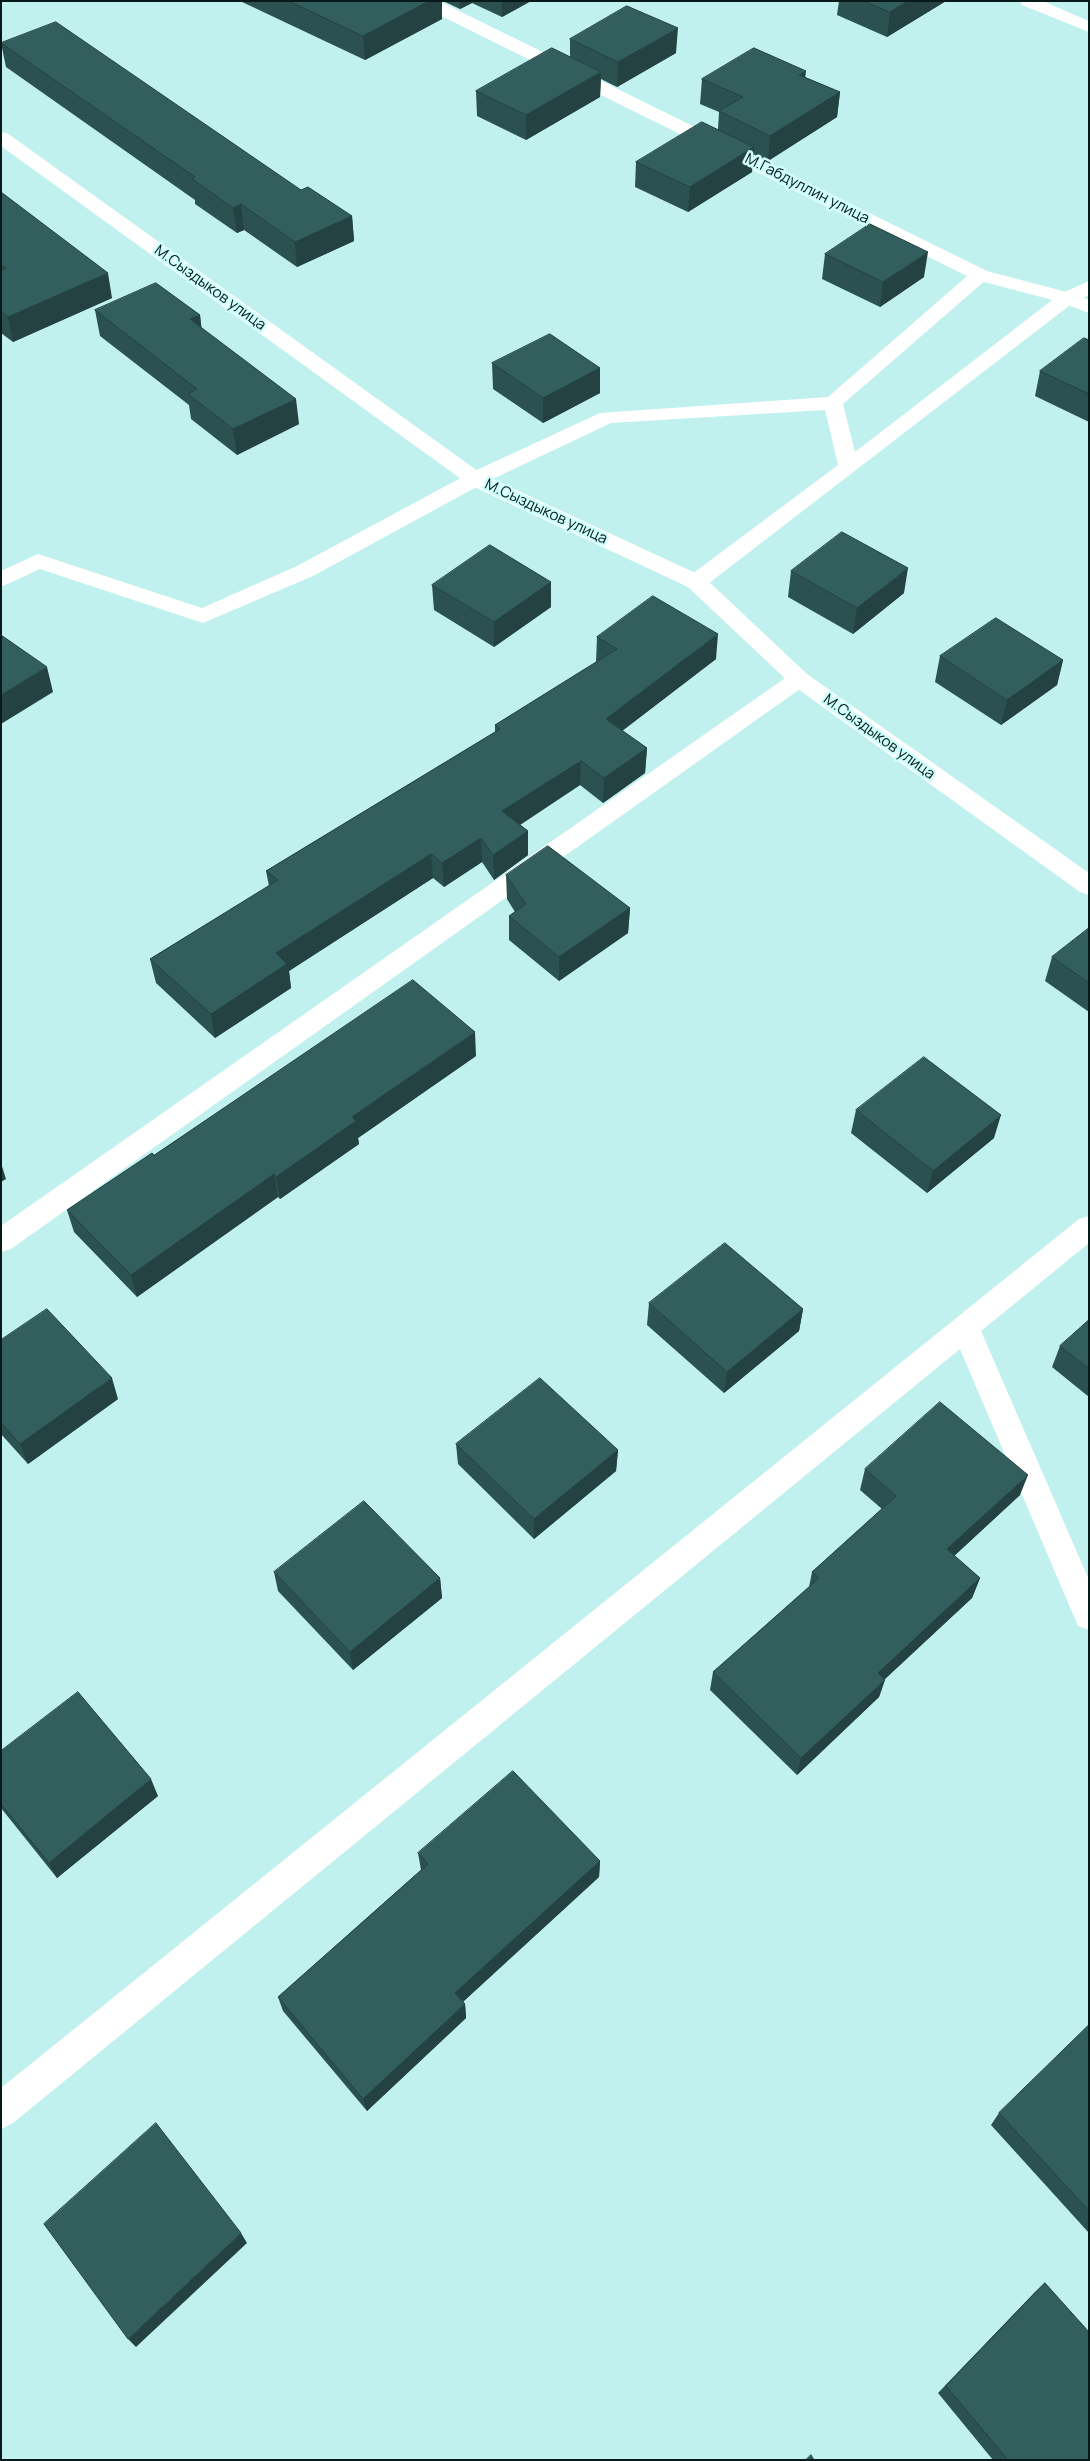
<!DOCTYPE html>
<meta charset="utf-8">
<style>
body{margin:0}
#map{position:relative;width:1090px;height:2461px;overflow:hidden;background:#c1f1ee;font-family:Manrope,sans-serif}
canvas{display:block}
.frame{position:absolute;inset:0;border:2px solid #071919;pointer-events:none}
</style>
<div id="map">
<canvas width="1090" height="2461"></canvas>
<div class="frame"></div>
</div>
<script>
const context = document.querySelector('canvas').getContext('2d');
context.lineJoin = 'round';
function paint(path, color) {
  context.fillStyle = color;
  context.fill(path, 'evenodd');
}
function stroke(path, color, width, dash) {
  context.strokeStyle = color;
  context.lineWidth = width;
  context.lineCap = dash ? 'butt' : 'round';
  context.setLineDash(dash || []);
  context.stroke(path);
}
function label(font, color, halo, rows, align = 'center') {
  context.font = font + ' Manrope,sans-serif';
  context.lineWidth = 5;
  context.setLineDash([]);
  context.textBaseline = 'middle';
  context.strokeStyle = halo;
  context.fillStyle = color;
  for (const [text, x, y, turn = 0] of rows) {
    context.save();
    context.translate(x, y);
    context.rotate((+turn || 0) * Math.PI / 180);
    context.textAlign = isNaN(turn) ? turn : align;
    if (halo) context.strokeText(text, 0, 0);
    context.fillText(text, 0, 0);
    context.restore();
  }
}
paint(new Path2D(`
 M980 269 987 271 990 275 987 279 843 404 855 452 1060 294 1089 281V295L1074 302 704 587 696 589 688 587 685 582 688 577 838 465 825 410 611 423 482 484 313 576 203 623 40 569 1 587V571L38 554 202 608 297 566 468 474 600 413 828 397 973 271Z
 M799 671 807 674 810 679 807 684 11 1249 1 1252V1226L791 674Z
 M1089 1216V1243L981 1331 1089 1580V1630L1078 1626 960 1349 13 2123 1 2129V2088L955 1319 1079 1219Z`), '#fff');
paint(new Path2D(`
 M417 1H439L987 271 1074 294 1089 300V313L1060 302 973 279 419 5Z
 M1020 1H1043L1089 21V32L1022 5Z
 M1 132 7 133 482 474 704 577 807 674 1089 873V895L1080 892 791 684 688 587 468 484 1 146Z`), '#fff');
paint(new Path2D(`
 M240 1H442V19L365 60Z
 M443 1H531L502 17 472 3 460 9Z
 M839 1H946L887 37 837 15Z
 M570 39 676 53 617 87 601 79 600 97 526 140 477 116 476 91 570 57Z
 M1 43 301 190 352 216 354 241 297 267 244 230 237 233 195 204V200L6 67Z
 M805 77 840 92 837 117 768 161 753 154 752 172 688 212 635 187 636 162 718 129 719 112 700 104 702 79Z
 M1 192 112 298 13 342 1 333Z
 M825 254 924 277 880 307 822 279Z
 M95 310 200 315 201 328 299 424 237 455 191 419 189 405 100 336Z
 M1089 340V422L1035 396 1040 371Z
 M492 363 600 368V393L543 423 493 389Z
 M791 571 904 593 853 634 788 597Z
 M551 582V607L494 647 434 610 432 585Z
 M597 637 716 659 622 731 647 748 645 773 603 803 580 785 520 825 528 831V855L494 880 482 862 444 887 433 878 289 971 291 988 215 1038 156 983 150 959 269 886 266 871 495 732V725L596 662Z
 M940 656 1063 660 1057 685 1001 725 935 682Z
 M506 875 630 908 628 933 559 981 509 940V916L515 912 507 899Z
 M1089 928V1012L1045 981 1052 957Z
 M476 1056 358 1138 359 1144 280 1199 278 1197 137 1297 74 1232 67 1210 154 1155Z
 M856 1110 994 1138 927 1193 851 1133Z
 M649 1303 803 1309 799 1331 724 1393 647 1325Z
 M1089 1320V1397L1052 1367 1060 1346Z
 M1 1340 118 1399 28 1464 1 1434Z
 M456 1444 618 1450 616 1471 534 1539 458 1464Z
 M865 1469 1020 1495 954 1556 980 1578 972 1598 885 1679 879 1697 797 1775 710 1690 713 1672 809 1587 812 1572 882 1509 860 1490Z
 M274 1572 440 1578 442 1598 353 1670 278 1591Z
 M1 1751 158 1796 57 1878 1 1808Z
 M418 1853 600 1861 599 1877 463 2002 465 2004 466 2018 367 2111 283 2011 278 1997 421 1870Z
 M1089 2025V2233L991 2125 999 2113Z
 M1045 2283 1089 2460H993L938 2393 1035 2292Z`), '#2b5250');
paint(new Path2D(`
 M429 1H442V19L365 60 363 36Z
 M460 1H472V3L460 9Z
 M502 1H531L502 17Z
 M908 1H946L887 37 890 12Z
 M678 28 676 53 617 87 618 62Z
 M806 71 803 96 799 75Z
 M601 72 600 97 526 140V115Z
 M840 92 837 117 768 161 770 136Z
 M754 147 752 172 688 212 690 187Z
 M241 204 244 230 237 233 233 208Z
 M352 216 354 241 297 267 295 242Z
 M928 252 924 277 880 307 883 282Z
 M108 273 112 298 13 342 8 317Z
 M200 315 203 340 190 319Z
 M600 368V393L543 423V398Z
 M296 399 299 424 237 455 233 429Z
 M908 568 904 593 853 634 857 608Z
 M551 582V607L494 647V622Z
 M718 634 716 659 605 744 606 719Z
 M1063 660 1057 685 1001 725 1007 700Z
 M47 667 53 692 1 724V695Z
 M647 748 645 773 603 803 604 778Z
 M581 761 580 785 503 836 502 811Z
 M528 831V855L494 880 493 855Z
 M481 838 482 862 444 887 442 863Z
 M431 854 433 878 289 971 291 988 215 1038 211 1014 276 953Z
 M630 908 628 933 559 981V957Z
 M475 1032 476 1056 358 1138 359 1144 280 1199 276 1177 352 1117Z
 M1001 1115 994 1138 927 1193 933 1171Z
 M1 1163 6 1179 1 1182Z
 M274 1174 278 1197 137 1297 131 1275Z
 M803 1309 799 1331 724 1393 727 1372Z
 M112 1378 118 1399 28 1464 20 1444Z
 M618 1450 616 1471 534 1539V1519Z
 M1028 1475 1020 1495 940 1569 947 1549Z
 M440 1578 442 1598 353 1670 350 1652Z
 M980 1578 972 1598 872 1691 878 1673Z
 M885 1680 879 1697 797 1775 801 1758Z
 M151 1779 158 1796 57 1878 49 1863Z
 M600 1861 599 1877 457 2007 455 1993Z
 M465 2004 466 2018 367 2111 363 2099Z
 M241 2233 247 2243 136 2347 128 2339Z`), '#234241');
const building = new Path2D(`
 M289 1H429L363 36Z
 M864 1H908L890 12Z
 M627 6 678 28 618 62 570 39Z
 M56 22 301 190 308 187 352 216 295 242 241 204 233 208 192 179 195 177 1 43Z
 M552 48 601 72 526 115 476 91Z
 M754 48 806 71 799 75 840 92 770 136 719 111 743 97 702 79Z
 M702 122 754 147 690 187 636 162Z
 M1 192 108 273 8 317 1 312V270L6 268 1 265Z
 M870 224 928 252 883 282 825 254Z
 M156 283 200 315 190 319 296 399 233 429 188 394 197 389 95 310Z
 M550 334 600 368 543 398 492 363Z
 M1084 338 1089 340V394L1040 371Z
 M842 532 908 568 857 608 791 571Z
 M490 545 551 582 494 622 432 585Z
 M653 596 718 634 606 719 647 748 604 778 581 761 502 811 528 831 493 855 481 838 442 863 431 854 276 953 287 964 211 1014 150 959 278 880 266 871 500 729 495 725 617 649 597 637Z
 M996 618 1063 660 1007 700 940 656Z
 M1 635 47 667 1 695Z
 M548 846 630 908 559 957 509 916 526 904 506 875Z
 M1089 928V983L1052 957Z
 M413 980 475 1032 352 1117 356 1121 276 1177 274 1174 131 1275 67 1210 152 1153 154 1155Z
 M924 1057 1001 1115 933 1171 856 1110Z
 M725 1243 803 1309 727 1372 649 1303Z
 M47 1309 112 1378 20 1444 1 1423V1340Z
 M1089 1320V1369L1060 1346Z
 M540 1378 618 1450 534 1519 456 1444Z
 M940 1402 1028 1475 947 1549 980 1578 878 1673 885 1680 801 1758 713 1672 819 1578 812 1572 896 1496 865 1469Z
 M364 1501 440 1578 350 1652 274 1572Z
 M78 1692 151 1779 49 1863 1 1804V1751Z
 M513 1771 600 1861 455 1993 465 2004 363 2099 278 1997 428 1864 418 1853Z
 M1089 2025V2211L999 2113Z
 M156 2123 241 2233 128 2339 44 2224Z
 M1045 2283 1089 2332V2460H1008L946 2386Z
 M811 2455 814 2460H806Z`);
paint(building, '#325f5d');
stroke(building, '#234241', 1);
label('15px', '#071919', '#cefffc', [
 ["М.Габдуллин улица",807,189,27],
 ["М.Сыздыков улица",210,288,36],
 ["М.Сыздыков улица",546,512,25],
 ["М.Сыздыков улица",879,737,36]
]);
</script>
